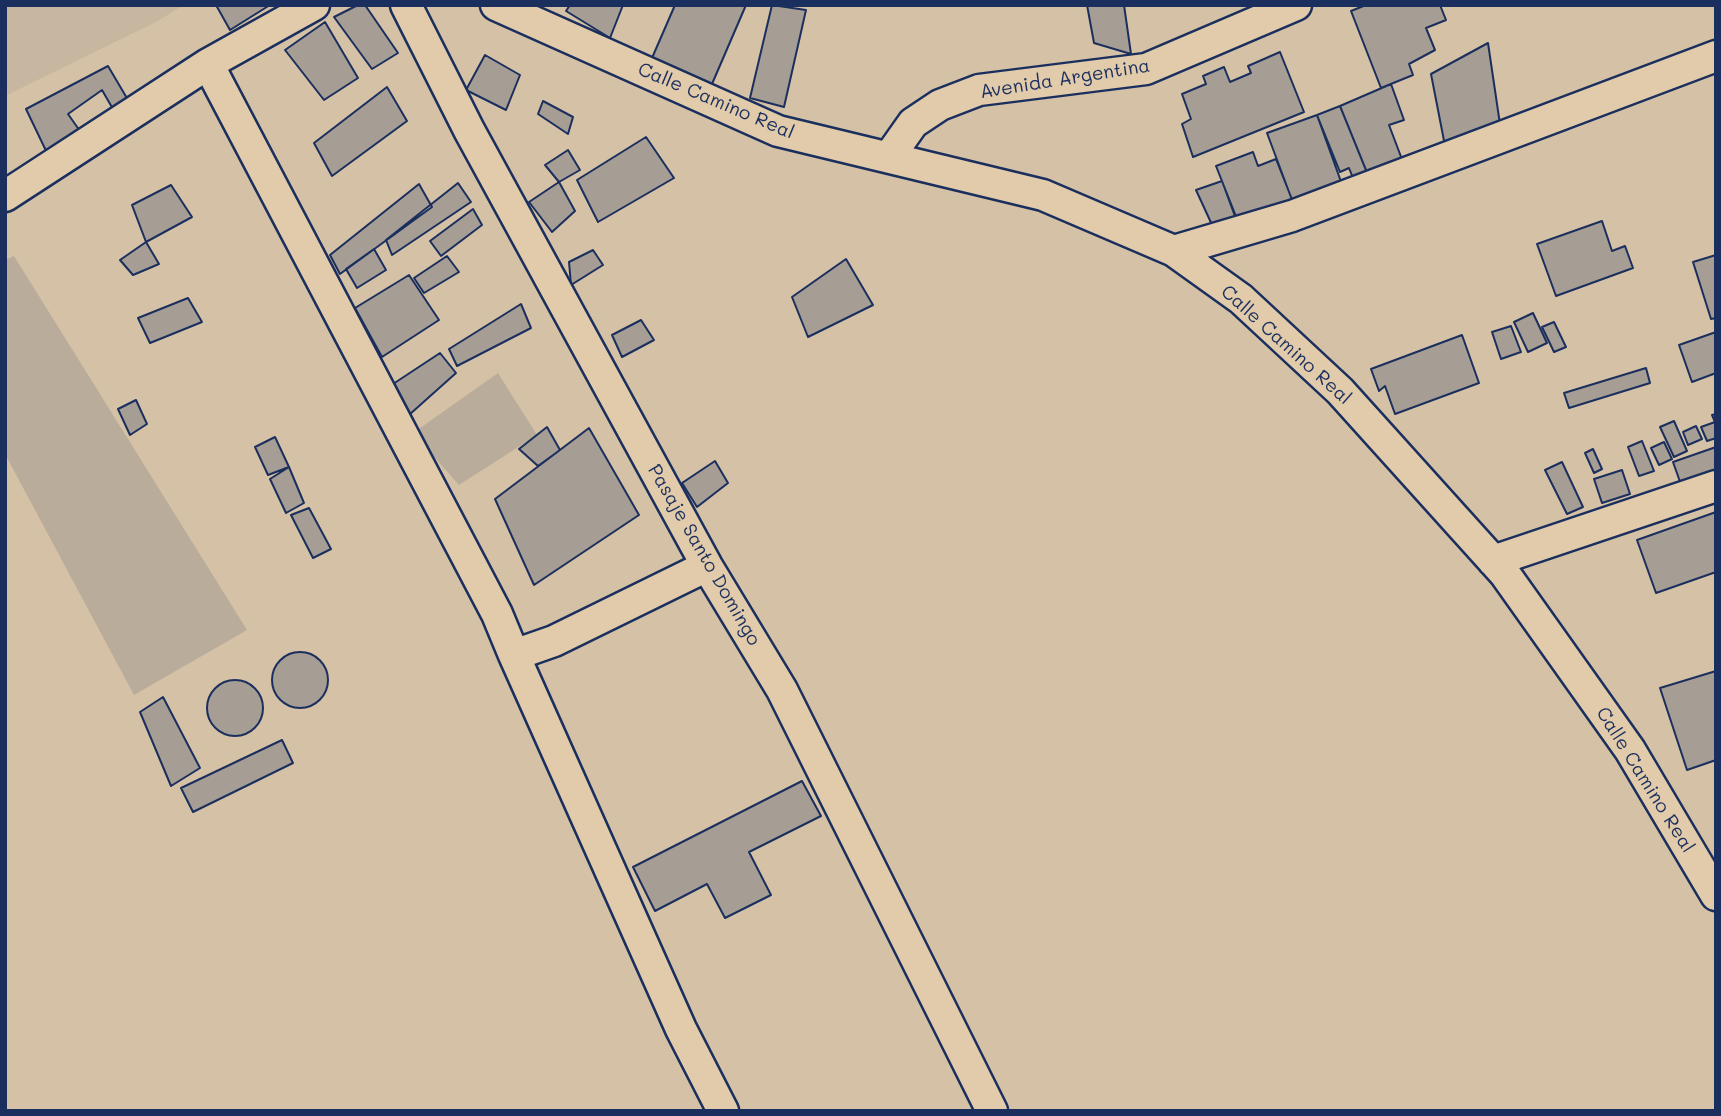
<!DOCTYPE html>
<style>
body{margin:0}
#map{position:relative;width:1721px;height:1116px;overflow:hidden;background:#d5c2a6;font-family:Mali,sans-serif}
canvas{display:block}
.frame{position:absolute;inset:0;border:7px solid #1b2f5e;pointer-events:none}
</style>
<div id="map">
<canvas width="1721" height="1116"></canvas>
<div class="frame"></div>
</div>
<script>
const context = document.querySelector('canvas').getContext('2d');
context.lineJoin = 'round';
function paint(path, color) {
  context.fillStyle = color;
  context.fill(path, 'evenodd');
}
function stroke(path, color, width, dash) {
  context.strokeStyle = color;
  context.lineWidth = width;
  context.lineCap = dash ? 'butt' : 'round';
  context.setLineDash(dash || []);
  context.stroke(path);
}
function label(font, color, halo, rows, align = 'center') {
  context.font = font + ' Mali,sans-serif';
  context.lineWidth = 5;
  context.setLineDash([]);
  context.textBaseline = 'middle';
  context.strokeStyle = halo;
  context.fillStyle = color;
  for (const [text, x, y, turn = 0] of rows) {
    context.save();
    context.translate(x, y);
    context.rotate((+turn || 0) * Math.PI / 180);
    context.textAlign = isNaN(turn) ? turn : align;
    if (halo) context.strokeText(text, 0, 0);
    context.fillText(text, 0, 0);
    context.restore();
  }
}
paint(new Path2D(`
 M5 5H184L156 22 5 96Z`), '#c7b7a1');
paint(new Path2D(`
 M14 256 247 630 134 695 5 454V260Z
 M498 373 537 435 459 485 413 433Z`), '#b9ac9b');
const building = new Path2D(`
 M216 5H270L230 30Z
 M358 5H365L398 53 372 69 334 17Z
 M570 5H623L610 38 566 11Z
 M675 5H746L712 84 652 58Z
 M772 5 806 10 784 107 750 98Z
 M1087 5H1124L1131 54 1094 43Z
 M1366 5H1440L1446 20 1426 28 1435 50 1409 64 1413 75 1381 88 1351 11Z
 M325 22 358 78 324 100 285 50Z
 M1488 43 1501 131 1446 151 1431 74Z
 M1280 52 1304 112 1193 157 1182 124 1191 119 1182 94 1206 84 1203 76 1224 67 1230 82 1251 73 1248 66Z
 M485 55 520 75 506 110 466 90Z
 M108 66 131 105 49 157 26 109Z
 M1391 84 1404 120 1389 125 1403 162 1368 175 1340 106Z
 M387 87 407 121 332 176 314 143Z
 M102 90 117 116 87 141 68 114Z
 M543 101 573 117 568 134 538 114Z
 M1340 106 1368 175 1357 188 1349 168 1340 172 1317 115Z
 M1317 115 1344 190 1295 208 1267 133Z
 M646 137 674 178 598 222 577 180Z
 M568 150 580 170 559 182 545 165Z
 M1253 152 1258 166 1276 159 1293 202 1239 224 1216 166Z
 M1222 181 1236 219 1213 227 1196 190Z
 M559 182 575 211 552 232 529 202Z
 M458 183 471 202 392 255 386 240Z
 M419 184 432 207 340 274 330 255Z
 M171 185 192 217 146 242 132 205Z
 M473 209 482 225 441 256 430 241Z
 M1602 221 1612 251 1625 246 1633 268 1556 296 1537 244Z
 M146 242 159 264 133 275 120 260Z
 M374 249 386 270 357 288 346 269Z
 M593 250 603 265 571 285 569 262Z
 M1716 255V318L1711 319 1693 262Z
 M447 256 459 272 424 293 414 278Z
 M846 259 873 305 808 337 792 297Z
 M409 275 439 320 382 357 355 308Z
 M188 298 202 322 150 343 138 318Z
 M521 304 531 328 457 366 449 349Z
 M1533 313 1547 343 1528 352 1514 322Z
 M641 320 654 340 622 357 612 335Z
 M1554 322 1566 347 1554 352 1542 327Z
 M1511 326 1521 352 1501 359 1492 332Z
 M1716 332V373L1692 382 1679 345Z
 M1462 335 1479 383 1395 414 1385 386 1379 391 1371 369Z
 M440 353 456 373 409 415 390 386Z
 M1646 368 1650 383 1569 408 1564 393Z
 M136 400 147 424 130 435 118 409Z
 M1716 414V438L1707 441 1701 427 1715 422 1712 415Z
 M1674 421 1687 451 1674 457 1660 427Z
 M1696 426 1702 439 1688 445 1683 432Z
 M547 427 560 450 538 466 519 449Z
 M589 428 639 515 534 585 495 499Z
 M275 437 289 467 268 475 255 447Z
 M1642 441 1654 471 1639 476 1628 447Z
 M1664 442 1672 459 1659 465 1651 448Z
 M1716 447V481L1684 493 1673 462Z
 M1593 449 1602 469 1594 473 1585 453Z
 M715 461 728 483 697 507 682 483Z
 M1562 462 1583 507 1567 514 1545 470Z
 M289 467 304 503 286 513 270 479Z
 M1622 470 1630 494 1602 503 1594 479Z
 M309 508 331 549 313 558 291 515Z
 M1716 512V572L1656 593 1637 540Z
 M272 680a28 28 0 1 1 56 0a28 28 0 1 1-56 0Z
 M1716 671V760L1687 770 1660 688Z
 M207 708a28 28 0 1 1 56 0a28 28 0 1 1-56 0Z
 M163 697 200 768 171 786 140 712Z
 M282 740 293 763 193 812 181 788Z
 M802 781 821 816 749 852 771 895 725 918 707 884 655 911 633 867Z`);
paint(building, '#a69d94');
stroke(building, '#1b2f5e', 2);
const minor = new Path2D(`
 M406 5 469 130 707 566 782 690 992 1111
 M496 5 778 131 1043 195 1174 251 1241 299 1340 391 1505 574 1630 750 1716 895
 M208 64 497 614 514 655 554 641 707 566
 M889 157 913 123 940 105 979 90 1146 69 1296 5
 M5 196 208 64 314 5
 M1174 251 1292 216 1716 56
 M1493 561 1716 486
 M514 655 681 1029 723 1111`);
stroke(minor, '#1b2f5e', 35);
stroke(minor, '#e1cbaa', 30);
label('19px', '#1b2f5e', '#e1cbaa', [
 ["Avenida Argentina",1065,79,-9],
 ["Calle Camino Real",716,101,23],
 ["Calle Camino Real",1286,345,42],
 ["Pasaje Santo Domingo",704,555,60],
 ["Calle Camino Real",1645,780,58]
]);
</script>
